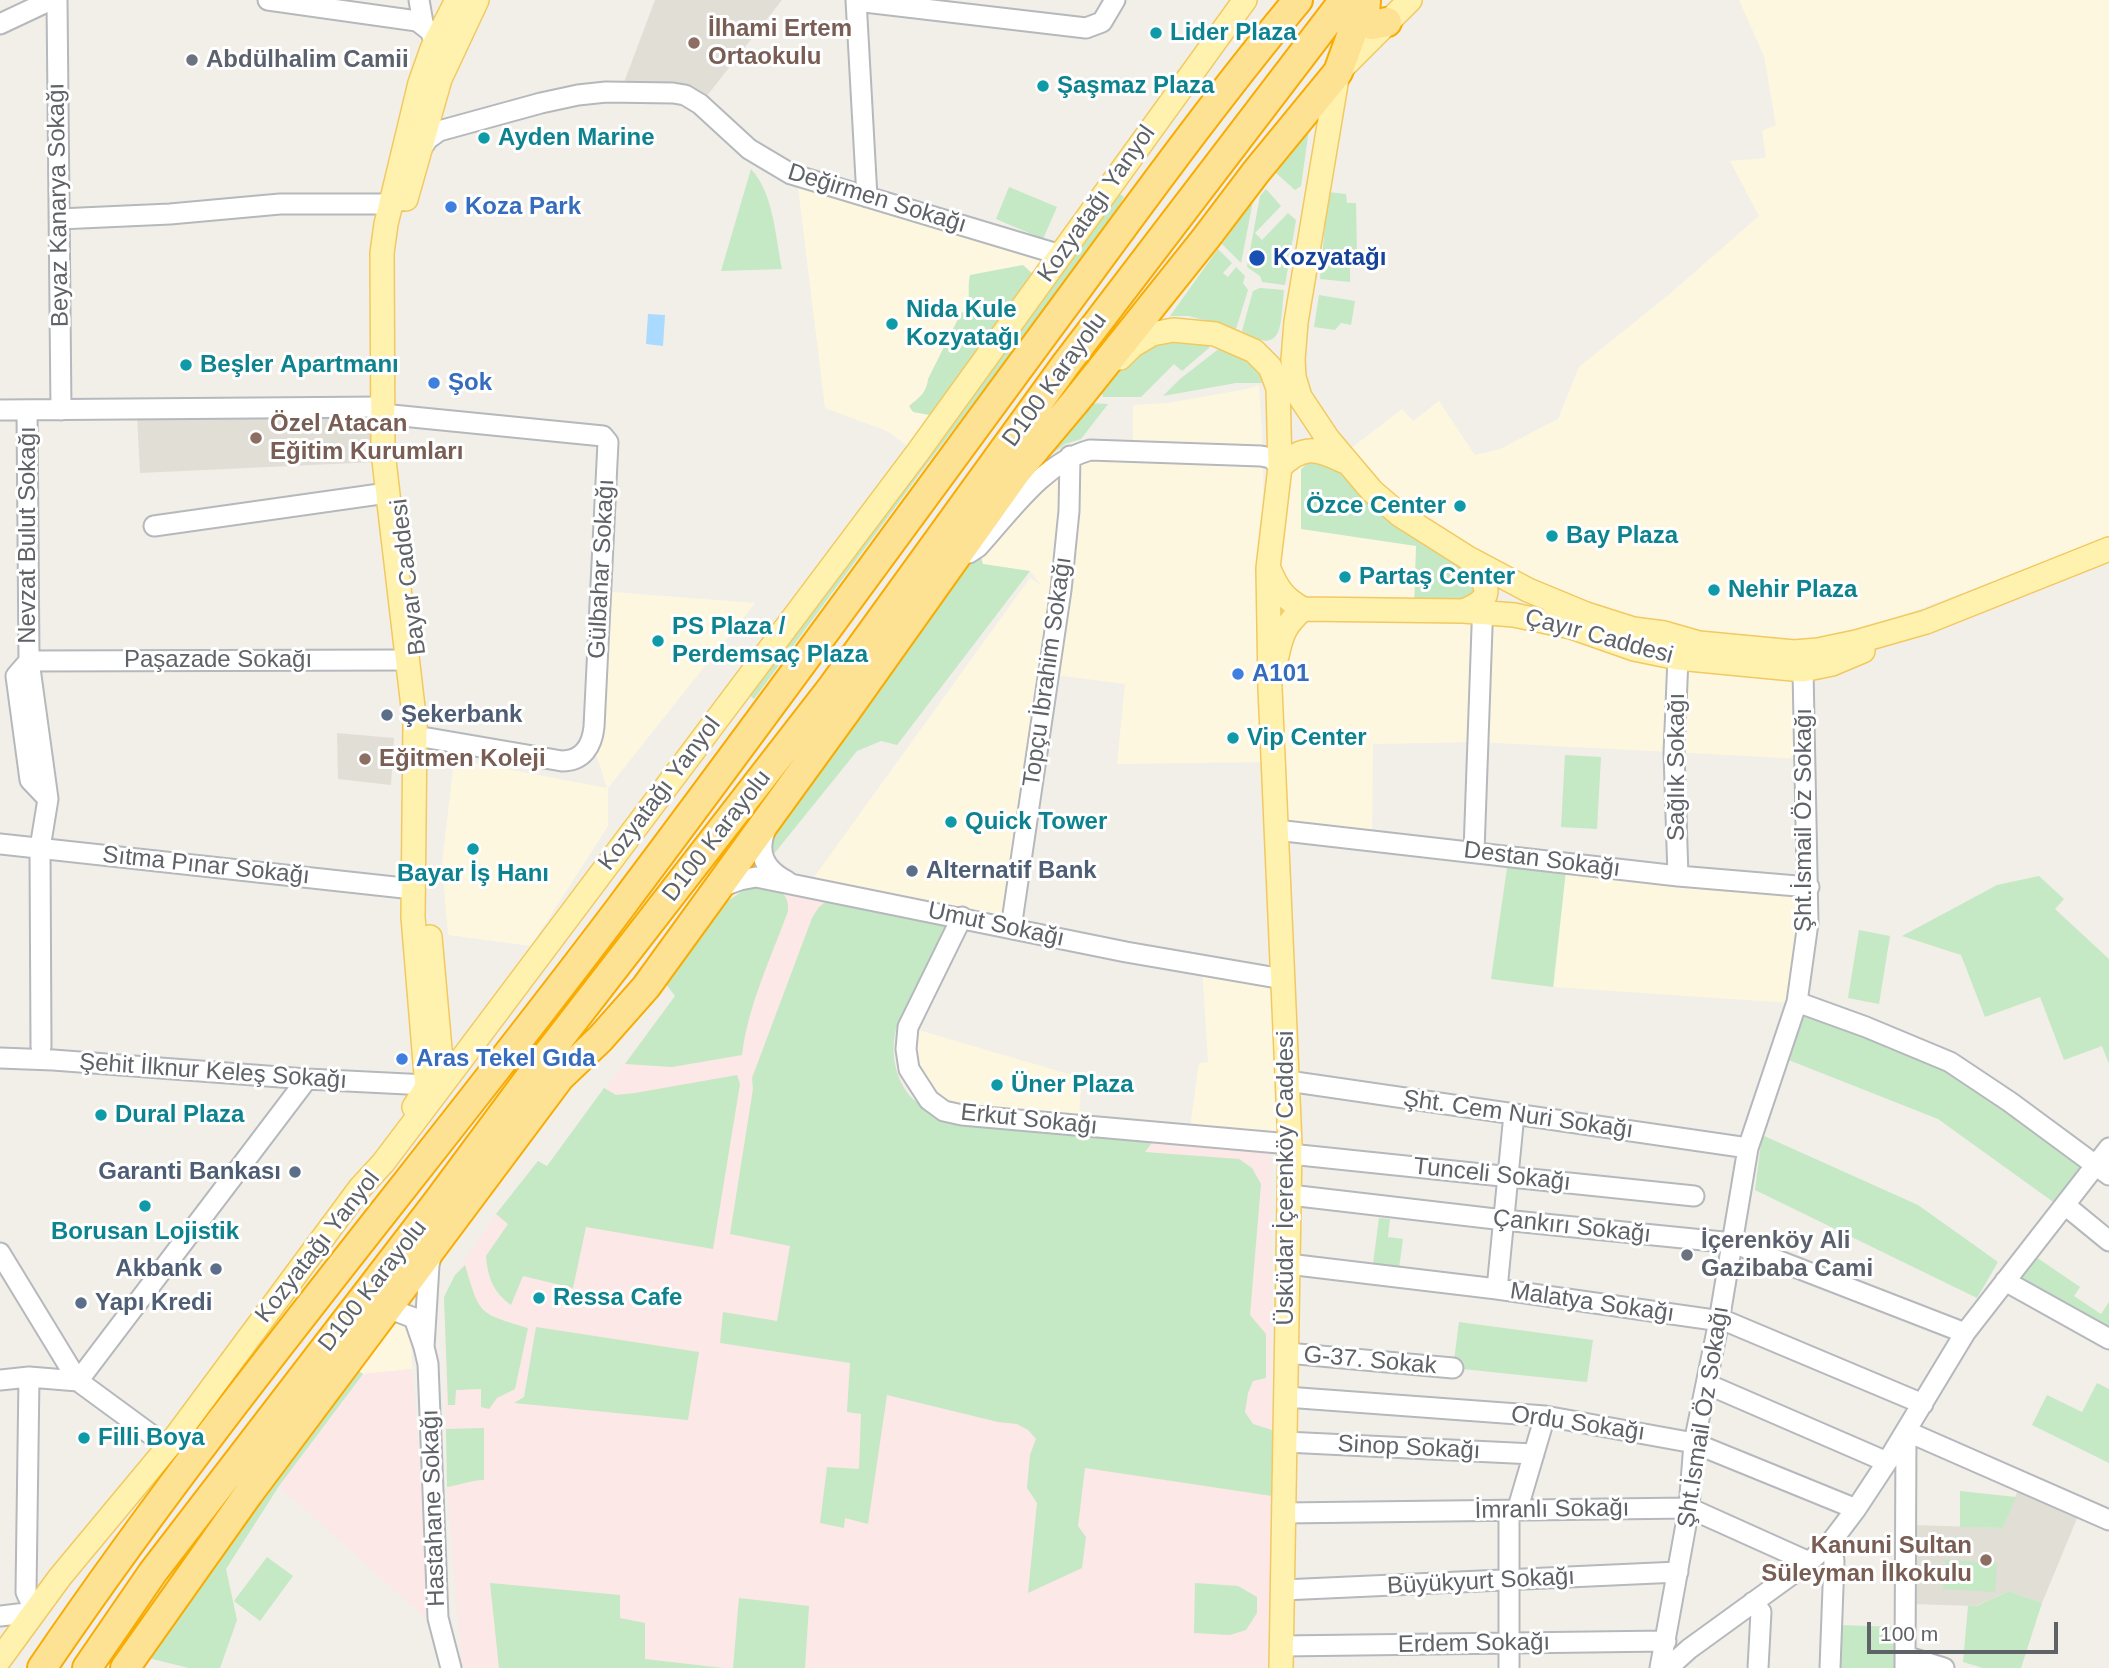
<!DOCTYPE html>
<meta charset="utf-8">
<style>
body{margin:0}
#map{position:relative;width:2109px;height:1668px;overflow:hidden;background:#f1efe8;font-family:Arial,sans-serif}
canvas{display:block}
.scale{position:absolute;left:1867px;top:1622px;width:191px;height:32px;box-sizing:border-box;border:4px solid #5f6368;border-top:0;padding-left:9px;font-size:21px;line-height:24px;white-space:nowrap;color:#5f6368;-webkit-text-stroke:5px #fff;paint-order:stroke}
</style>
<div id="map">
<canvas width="2109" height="1668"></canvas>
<div class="scale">100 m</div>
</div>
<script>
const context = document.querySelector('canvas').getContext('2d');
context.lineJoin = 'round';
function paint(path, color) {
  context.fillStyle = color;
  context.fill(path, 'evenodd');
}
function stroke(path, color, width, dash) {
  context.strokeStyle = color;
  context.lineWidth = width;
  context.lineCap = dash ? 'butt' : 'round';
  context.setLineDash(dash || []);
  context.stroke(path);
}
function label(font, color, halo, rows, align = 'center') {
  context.font = font + ' Arial,sans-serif';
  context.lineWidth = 6;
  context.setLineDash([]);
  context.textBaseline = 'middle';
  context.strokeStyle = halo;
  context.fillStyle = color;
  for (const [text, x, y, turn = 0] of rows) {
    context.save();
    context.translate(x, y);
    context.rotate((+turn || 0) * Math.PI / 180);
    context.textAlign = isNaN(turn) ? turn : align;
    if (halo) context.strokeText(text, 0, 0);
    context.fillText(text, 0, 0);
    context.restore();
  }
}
paint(new Path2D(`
 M1739 0H2109V537L1894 619 1794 652 1664 633 1470 559 1483 600 1801 675 1805 759 1478 742 1373 744 1372 840 1276 830 1270 688 1303 609 1268 568 1280 467 1350 449 1402 409 1413 421 1439 401 1475 455 1500 449 1558 419 1579 367 1666 297 1759 216 1730 161 1766 158 1762 131 1776 125 1764 56Z
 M797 179 1045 251 1035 279 909 447 887 431 825 408Z
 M1259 385 1263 450 1133 445V405L1168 403 1247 389Z
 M1070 456 1006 920 807 887 1030 578 1042 586 1030 571 983 564 978 547Z
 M1079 459 1263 462 1266 762 1117 764 1125 684 1056 675Z
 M613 592 755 603 608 788V826L531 946 448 935 442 865 454 759 607 788 596 754Z
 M1566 870 1816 883 1791 1003 1554 987Z
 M1202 966 1283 979 1290 1144 1189 1135 1199 1063 1208 1062Z
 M908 1027 1082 1078 1078 1125 962 1115 919 1087Z
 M385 1318 410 1322 412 1369 363 1374 350 1365Z`), '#fef7e0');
paint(new Path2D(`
 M655 0H782L699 106 623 85Z
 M374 410 376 462 140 473 137 414Z
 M337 733 394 738 391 785 338 779Z
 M2018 1490 2078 1516 2042 1603 2009 1591 1975 1606 1911 1604 1914 1525 2003 1528Z`), '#e1ded6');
paint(new Path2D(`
 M764 885 828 900 897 1026 892 1041 895 1067 909 1095 936 1116 1271 1152 1272 1496 1267 1668H462L447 1487 444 1297 455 1275 497 1213 538 1161 547 1166 675 996 726 902 746 889Z
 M412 1369 433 1625 279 1486 363 1374Z`), '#fce8e6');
paint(new Path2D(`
 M1309 129 1301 186 1295 190 1276 173Z
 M751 169C774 194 775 236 782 269L721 271Z
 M1009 187 1057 207 1043 239 996 219Z
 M1266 189 1281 206 1255 233 1262 240 1288 213 1296 220 1285 285 1262 282 1260 276 1247 267 1260 196Z
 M1115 190 1124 197 1105 230 927 464 754 699 749 695Z
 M1328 192 1346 194 1347 203H1356L1357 255H1350V282L1320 279Z
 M1253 201 1241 263 1222 244Z
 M1218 249 1232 263 1223 273 1228 277 1236 267 1245 276 1243 283 1248 290 1236 329 1189 316H1170Z
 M1023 265 1034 275 935 416 913 412 909 406C919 398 927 392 928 379L960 315C974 301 966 293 970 275Z
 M1260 288 1284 290C1280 323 1285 358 1242 331L1253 291Z
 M1319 295 1355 301 1351 325 1341 323 1335 330 1314 327Z
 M1172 338 1208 343 1209 348 1182 371 1174 364 1141 397H1103L1101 390 1141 350Z
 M1221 347C1238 355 1258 361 1262 383H1236L1163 396 1180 379Z
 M1089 403 1108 404 1081 439 1065 444 1052 454 1047 449Z
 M1314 458 1339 470 1370 505 1396 526 1457 560 1469 575 1478 595 1470 601 1414 606 1416 546 1301 529V469Z
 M978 547 983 564 1030 571 897 745 881 741 857 751 769 860 776 807Z
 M1565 755 1601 757 1597 829 1561 827Z
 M1508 861 1566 870 1553 987 1491 979Z
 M2039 876 2064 899 2055 909 2109 959V1064L2102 1046 2064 1060 2040 997 1985 1017 1961 955 1902 936 1997 885Z
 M764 885C780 890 789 893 788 911 771 958 748 1005 742 1055L672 1067 625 1064 675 996 665 983 726 902 746 889Z
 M828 900 952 922 897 1026C890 1049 894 1076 909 1095 916 1103 928 1110 936 1116L1154 1140 1145 1152 1239 1159 1252 1168 1261 1184 1250 1315 1266 1334V1378L1253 1381 1248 1393 1245 1412 1253 1424 1272 1430V1496L1085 1468 1078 1526 1086 1537 1082 1568 1028 1593 1037 1503 1027 1488 1030 1455 1036 1439 1028 1430 1017 1424 998 1422 887 1395 868 1524 845 1518 844 1528 820 1523 827 1467 859 1469 861 1414 847 1412 850 1363 720 1343 723 1312 777 1321 790 1246 730 1234 753 1089 752 1078 812 918 819 907Z
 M1859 930 1890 936 1879 1004 1848 998Z
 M1799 1008 1947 1066 2087 1167 2056 1204 1938 1119 1786 1059Z
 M737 1075 740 1084 713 1249 586 1227 573 1288 523 1276 511 1305C493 1292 488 1278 486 1256L508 1224 496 1214 538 1161 547 1166 604 1088 616 1095 635 1093Z
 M1762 1135 1918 1205 1998 1262 1977 1298 1755 1190Z
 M1379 1218 1390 1219 1388 1237 1403 1239 1399 1268 1373 1264Z
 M2036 1257 2080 1287 2074 1296 2101 1314 2109 1302V1342L2007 1288Z
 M465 1265C480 1315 478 1313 528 1328L515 1389 497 1398 489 1409 481 1407V1389L456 1390 455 1405H448L444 1297 455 1275Z
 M1459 1322 1593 1340 1587 1382 1453 1368Z
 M536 1327 699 1352 688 1420 514 1403 524 1397Z
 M350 1365 363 1374 279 1486 226 1569 237 1620 220 1668H189L140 1656Z
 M2097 1383 2109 1389V1463L2032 1425 2047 1395 2082 1412Z
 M484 1428V1480C471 1480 460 1485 447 1487L446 1429Z
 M1960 1491 2016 1497 2003 1528 1960 1527Z
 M267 1557 293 1576 260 1621 234 1601Z
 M1945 1560 1997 1563 1995 1592 1943 1589Z
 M490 1583 620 1595V1618L645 1623V1659L723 1668H499Z
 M1195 1583 1238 1586 1257 1597V1613L1246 1630 1230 1635 1194 1633Z
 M2009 1591 2042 1603 2021 1668H1983L1963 1662 1968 1606H1976Z
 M739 1598 809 1606 805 1668H733Z
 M1840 1625 1897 1627 1896 1668H1839Z`), '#c5e8c5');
paint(new Path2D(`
 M648 314 665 315 663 346 646 344Z`), '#aadaff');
const minor = new Path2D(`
 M57 0 61 410
 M268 0 417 21 430 31 439 52
 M419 0 423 23
 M856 0 867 197
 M856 1 1086 28 1102 22 1115 0
 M0 24 51 0
 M421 149 428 139 439 131 541 103 578 95 606 92 673 93 685 95 700 104 749 149 791 174 1061 255
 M59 219 170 214 280 204H390L403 200
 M0 410 382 407
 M27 410 29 661 48 799 40 848 41 1047
 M392 415 603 436 608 442 594 727C592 746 583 761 562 761L428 738
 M154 526 387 493
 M969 553 978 547C1010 512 1043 463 1090 450L1261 456 1271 458 1280 467
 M1678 658 1674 753 1678 876
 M48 799 30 780 16 676 29 661 407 660
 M766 829C756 852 764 870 787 881
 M1276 830 1678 876 1809 887
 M0 844 413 889
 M1474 851 1483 600
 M718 888 740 880 756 877 1126 952 1283 979
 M962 917 908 1027 906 1049 909 1069 929 1100 944 1111 962 1115 1290 1144
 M1011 928 1061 590 1069 511 1070 456
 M1797 1002 1866 1027 1950 1062 2010 1102 2109 1175
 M0 1058 53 1060 307 1079 427 1085
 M1288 1081 1748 1148
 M1290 1154 1694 1196
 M1290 1195 1504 1220 1733 1243 1965 1333
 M2065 1205 2109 1241
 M0 1253 78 1381 168 1447
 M1288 1264 1497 1289 1728 1322 1923 1404
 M2005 1281 2109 1339
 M1497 1289 1514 1114
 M381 1314 393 1310 414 1318 424 1347 429 1265 432 1253
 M424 1347 428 1364 438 1618 451 1668
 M1287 1353 1453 1368
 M0 1380 29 1377 78 1381
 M78 1381 307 1079
 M1707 1384 1887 1462
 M1286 1397 1545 1416 1694 1443 1856 1509
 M1285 1442 1534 1454
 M1517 1511 1545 1416
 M1284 1513 1689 1508 1809 1562
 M1283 1590 1678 1572
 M1753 1602 1761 1612 1758 1668
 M0 1616 35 1612 26 1592 29 1377
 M1282 1646 1666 1641
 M1905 1656 1944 1668
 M1509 1668V1511
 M1660 1668 1689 1508 1694 1443 1719 1321 1748 1148 1797 1002 1808 923 1803 670
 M1668 1668 1689 1649 1809 1562 1831 1542 1856 1509 1887 1462 1965 1333 2109 1148
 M1830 1668 1834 1561 1831 1542
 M1905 1668 1906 1431 2109 1520`);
const major = new Path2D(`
 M1410 0 1338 72 1296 322 1293 360 1294 377 1300 397 1328 439 1372 491 1400 515 1468 558 1528 590 1586 614 1633 629 1664 633 1699 643 1794 652 1818 650 1856 642 1926 622 2109 549
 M406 199 440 79 477 0
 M1120 358 1132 346 1152 334 1173 330 1215 334 1254 351 1270 367 1278 388 1280 467 1268 568 1270 688 1290 1144 1281 1668
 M1280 467C1303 445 1316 448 1343 461
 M1269 569C1278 590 1284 598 1303 609L1463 611 1514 615 1571 627 1634 649 1678 658 1803 670 1832 664 1863 651
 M1463 611C1499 597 1486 585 1469 559
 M1277 656C1282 633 1285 625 1303 609
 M430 937 443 1083
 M414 1107 427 1087 413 917 415 724 383 452 382 253 386 224 420 83 432 49 457 0
 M0 1659 60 1577 168 1447 360 1188 383 1163 467 1052 918 452 1245 0`);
const highway = new Path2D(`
 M1366 0 1365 15 1372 25 1387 22
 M42 1668C221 1405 429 1162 620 908 763 718 903 525 1044 334 1127 222 1209 107 1298 0
 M87 1668 153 1572 435 1205 536 1069 833 686 1066 364 1344 0
 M125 1668 249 1493 560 1077 600 1039 646 987 847 710 1017 471 1075 402 1206 238 1256 172 1338 72 1364 0`);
stroke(minor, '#b5b8bc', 23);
stroke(major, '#f2c960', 26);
stroke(highway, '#f9ab00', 32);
stroke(minor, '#fff', 19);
stroke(major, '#fff2af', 23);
stroke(highway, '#fde293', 28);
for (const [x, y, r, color] of [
 [1156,33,7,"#0f9aa8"],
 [694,43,7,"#8d6e63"],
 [192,60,7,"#6b7280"],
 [1043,86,7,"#0f9aa8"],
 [484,138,7,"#0f9aa8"],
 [451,207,7,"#3f7fe0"],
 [1257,258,9,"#1a4fb4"],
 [892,324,7,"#0f9aa8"],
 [186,365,7,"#0f9aa8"],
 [434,383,7,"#3f7fe0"],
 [256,438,7,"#8d6e63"],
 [1460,506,7,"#0f9aa8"],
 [1552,536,7,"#0f9aa8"],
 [1345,577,7,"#0f9aa8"],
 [1714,590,7,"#0f9aa8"],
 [658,641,7,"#0f9aa8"],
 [1238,674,7,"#3f7fe0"],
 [387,715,7,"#5c6f8a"],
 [1233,738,7,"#0f9aa8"],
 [365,759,7,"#8d6e63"],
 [951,822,7,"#0f9aa8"],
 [473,849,7,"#0f9aa8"],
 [912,871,7,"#5c6f8a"],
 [402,1059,7,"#3f7fe0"],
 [997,1085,7,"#0f9aa8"],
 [101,1115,7,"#0f9aa8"],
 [295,1172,7,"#5c6f8a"],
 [145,1206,7,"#0f9aa8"],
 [1687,1255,7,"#6b7280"],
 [216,1269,7,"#5c6f8a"],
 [539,1298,7,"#0f9aa8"],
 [81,1303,7,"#5c6f8a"],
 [84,1438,7,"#0f9aa8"],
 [1986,1560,7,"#8d6e63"]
]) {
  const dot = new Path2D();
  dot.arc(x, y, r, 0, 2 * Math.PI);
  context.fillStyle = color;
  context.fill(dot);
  stroke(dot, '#fff', 2.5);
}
label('bold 24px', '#785e54', '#fff', [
 ["İlhami Ertem",708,29],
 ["Ortaokulu",708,57],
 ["Özel Atacan",270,424],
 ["Eğitim Kurumları",270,452],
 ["Eğitmen Koleji",379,759],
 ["Kanuni Sultan",1972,1546,"right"],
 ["Süleyman İlkokulu",1972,1574,"right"]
], 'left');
label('bold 24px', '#0d838f', '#fff', [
 ["Lider Plaza",1170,33],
 ["Şaşmaz Plaza",1057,86],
 ["Ayden Marine",498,138],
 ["Nida Kule",906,310],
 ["Kozyatağı",906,338],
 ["Beşler Apartmanı",200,365],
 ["Özce Center",1446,506,"right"],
 ["Bay Plaza",1566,536],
 ["Partaş Center",1359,577],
 ["Nehir Plaza",1728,590],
 ["PS Plaza /",672,627],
 ["Perdemsaç Plaza",672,655],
 ["Vip Center",1247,738],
 ["Quick Tower",965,822],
 ["Bayar İş Hanı",473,874,"center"],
 ["Üner Plaza",1011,1085],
 ["Dural Plaza",115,1115],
 ["Borusan Lojistik",145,1232,"center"],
 ["Ressa Cafe",553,1298],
 ["Filli Boya",98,1438]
], 'left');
label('bold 24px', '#5b616d', '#fff', [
 ["Abdülhalim Camii",206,60],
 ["İçerenköy Ali",1701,1241],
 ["Gazibaba Cami",1701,1269]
], 'left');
label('24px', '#5f6368', '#fff', [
 ["Değirmen Sokağı",877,199,17],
 ["Kozyatağı Yanyol",1097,204,-55],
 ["Beyaz Kanarya Sokağı",59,205,-91],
 ["D100 Karayolu",1055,380,-54],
 ["Nevzat Bulut Sokağı",28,535,-90],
 ["Gülbahar Sokağı",602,569,-87],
 ["Bayar Caddesi",409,577,-97],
 ["Çayır Caddesi",1599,637,15],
 ["Paşazade Sokağı",218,660],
 ["Topçu İbrahim Sokağı",1048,672,-82],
 ["Sağlık Sokağı",1677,767,-90],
 ["Kozyatağı Yanyol",660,794,-53],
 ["Şht.İsmail Öz Sokağı",1804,820,-90],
 ["D100 Karayolu",717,836,-52],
 ["Destan Sokağı",1542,860,7],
 ["Sıtma Pınar Sokağı",206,866,6],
 ["Umut Sokağı",996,925,12],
 ["Şehit İlknur Keleş Sokağı",213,1072,4],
 ["Şht. Cem Nuri Sokağı",1518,1115,8],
 ["Erkut Sokağı",1029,1120,6],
 ["Tunceli Sokağı",1492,1175,6],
 ["Üsküdar İçerenköy Caddesi",1286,1178,-90],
 ["Çankırı Sokağı",1572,1227,6],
 ["Kozyatağı Yanyol",318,1247,-52],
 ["D100 Karayolu",373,1286,-52],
 ["Malatya Sokağı",1592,1303,8],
 ["G-37. Sokak",1370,1361,5],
 ["Şht.İsmail Öz Sokağı",1704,1417,-81],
 ["Ordu Sokağı",1578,1424,8],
 ["Sinop Sokağı",1409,1448,3],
 ["Hastahane Sokağı",434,1508,-92],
 ["İmranlı Sokağı",1552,1510,-1],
 ["Büyükyurt Sokağı",1481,1582,-3],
 ["Erdem Sokağı",1474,1644,-1]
]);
label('bold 24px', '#366cbe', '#fff', [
 ["Koza Park",465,207],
 ["Şok",448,383],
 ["A101",1252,674],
 ["Aras Tekel Gıda",416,1059]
], 'left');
label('bold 24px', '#164399', '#fff', [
 ["Kozyatağı",1273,258]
], 'left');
label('bold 24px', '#4e5e75', '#fff', [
 ["Şekerbank",401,715],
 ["Alternatif Bank",926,871],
 ["Garanti Bankası",281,1172,"right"],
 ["Akbank",202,1269,"right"],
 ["Yapı Kredi",95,1303]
], 'left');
</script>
